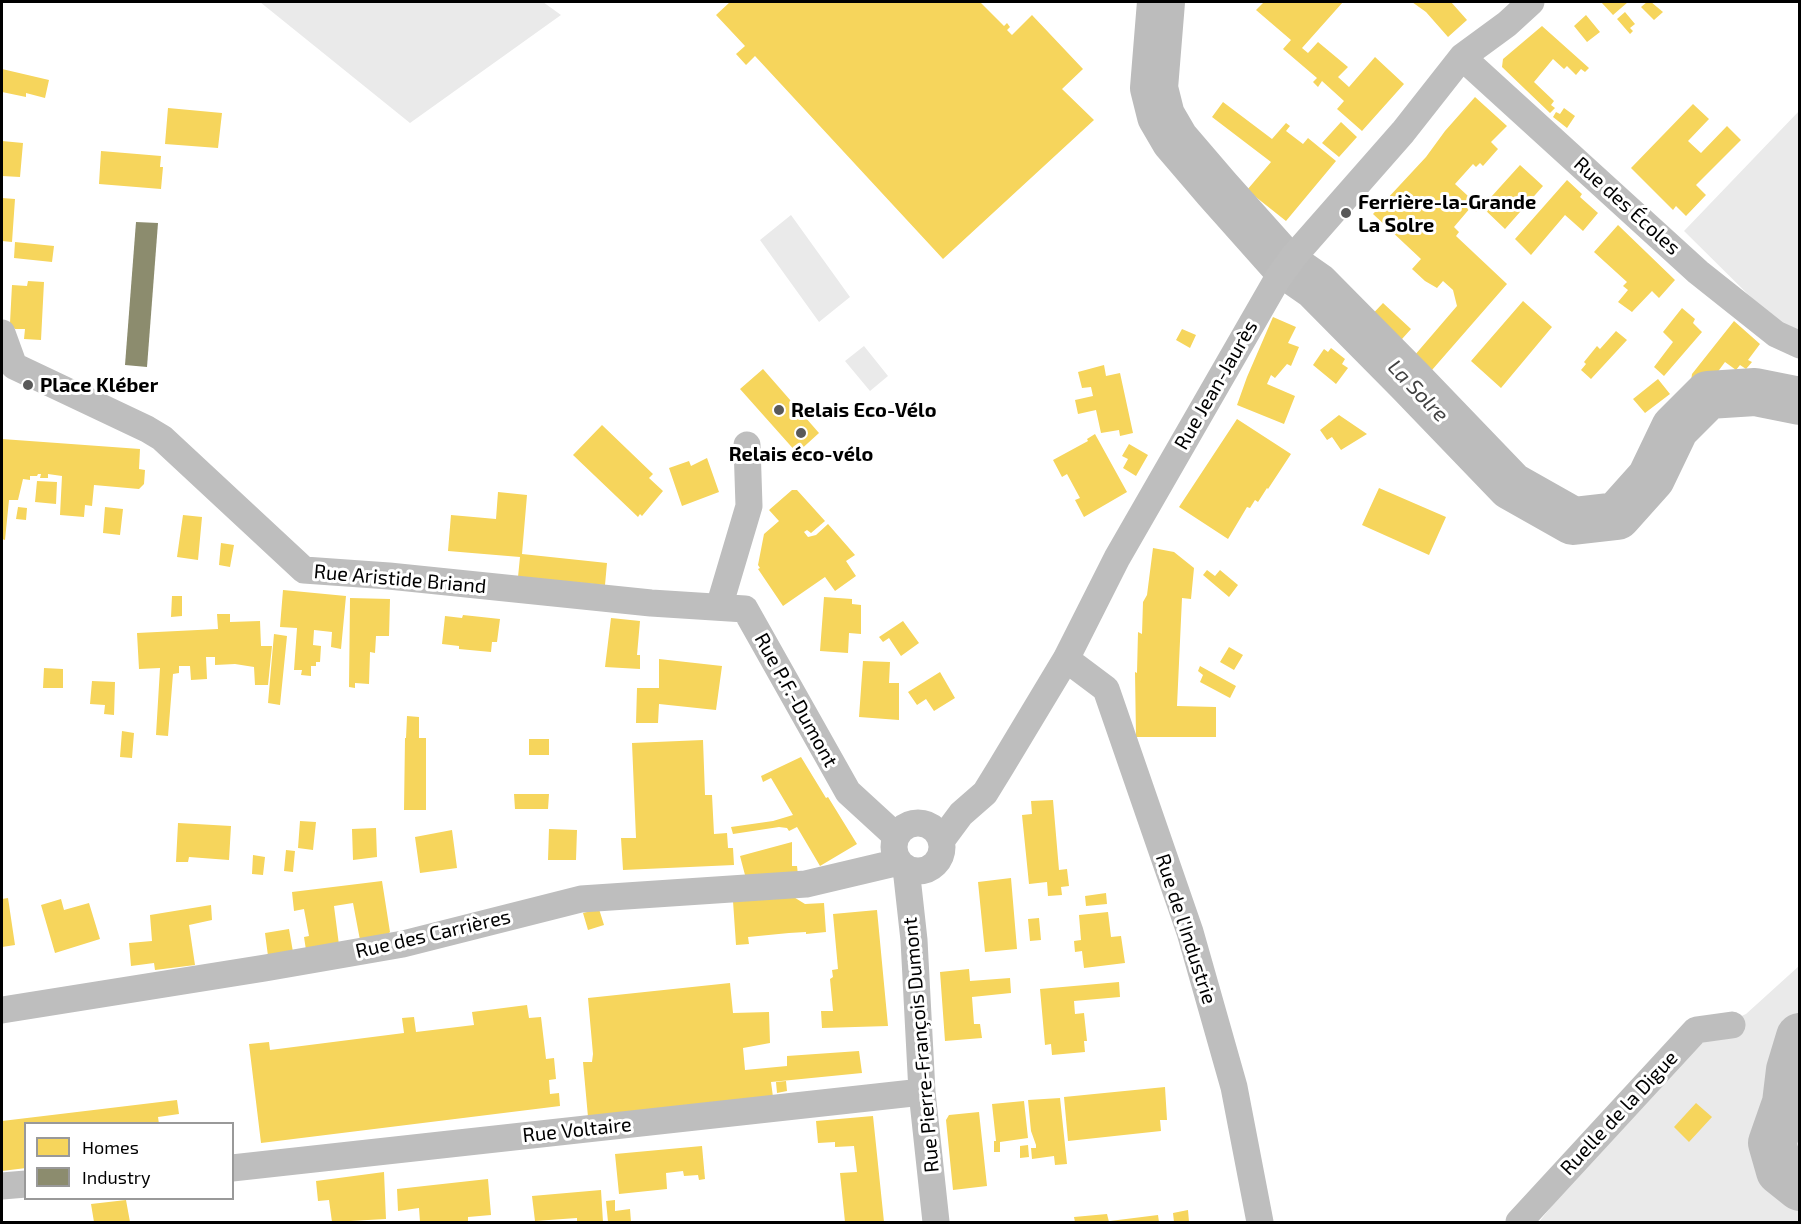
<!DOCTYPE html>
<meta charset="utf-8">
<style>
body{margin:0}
#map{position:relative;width:1801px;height:1224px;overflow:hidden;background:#fff;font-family:"Exo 2",sans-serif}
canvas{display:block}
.frame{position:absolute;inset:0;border:3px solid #000;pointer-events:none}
.legend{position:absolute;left:24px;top:1122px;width:210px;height:78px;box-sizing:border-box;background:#fff;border:2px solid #999;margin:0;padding:8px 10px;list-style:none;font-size:18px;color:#000}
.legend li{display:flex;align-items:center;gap:12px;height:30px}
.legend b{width:30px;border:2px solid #999}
</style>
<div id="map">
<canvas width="1801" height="1224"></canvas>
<div class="frame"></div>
<ul class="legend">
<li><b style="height:16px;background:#f6d55c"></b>Homes</li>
<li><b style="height:16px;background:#8c8c6e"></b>Industry</li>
</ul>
</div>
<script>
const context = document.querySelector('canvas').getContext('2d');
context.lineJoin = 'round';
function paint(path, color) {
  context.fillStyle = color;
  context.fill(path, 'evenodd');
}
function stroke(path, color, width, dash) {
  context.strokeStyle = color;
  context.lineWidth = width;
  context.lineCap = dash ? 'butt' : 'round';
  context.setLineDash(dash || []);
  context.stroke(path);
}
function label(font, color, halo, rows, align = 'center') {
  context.font = font + ' "Exo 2",sans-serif';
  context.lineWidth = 6;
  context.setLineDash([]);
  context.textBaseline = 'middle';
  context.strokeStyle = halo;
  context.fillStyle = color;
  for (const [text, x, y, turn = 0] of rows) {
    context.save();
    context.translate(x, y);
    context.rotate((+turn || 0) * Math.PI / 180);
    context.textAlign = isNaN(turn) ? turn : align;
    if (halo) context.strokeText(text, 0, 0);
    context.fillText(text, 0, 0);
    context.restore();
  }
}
paint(new Path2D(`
 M260 2H543L561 15 410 123Z
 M1799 111V335L1780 326 1684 231Z
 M791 215 850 297 819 322 760 240Z
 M864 346 888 376 870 391 845 361Z
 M1799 966V1222H1539L1615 1126 1717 1027 1746 1014Z`), '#eaeaea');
paint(new Path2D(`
 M730 2H980L1004 26 1007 23 1010 27 1007 30 1012 35 1032 15 1083 69 1062 89 1094 120 943 259 755 56 746 65 736 54 745 46 716 15Z
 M1264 2H1343L1302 48 1308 53 1318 42 1348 67 1338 77 1349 87 1375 57 1404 84 1362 131 1337 109 1344 101 1322 81 1318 87 1313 82 1317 78 1283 49 1291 40 1256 10Z
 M1412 2H1451L1467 20 1448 37 1426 12Z
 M1601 2H1628L1613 15Z
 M1647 2H1651L1663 12 1654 20 1641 7Z
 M1625 12 1635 24 1630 28 1633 31 1630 34 1617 19Z
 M1586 15 1600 32 1587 42 1574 26Z
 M1542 26 1589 68 1585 72 1581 69 1576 75 1567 66 1564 69 1553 59 1534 82 1554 101 1551 105 1555 108 1550 113 1502 67 1503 59Z
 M2 69 49 80 45 98 26 93V97L2 92Z
 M1475 97 1507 126 1491 142 1498 149 1483 166 1480 163 1476 167 1473 164 1455 184 1480 207 1476 212 1471 207 1454 227 1459 232 1456 236 1507 284 1425 378 1408 363 1457 306 1453 290 1443 281 1437 288 1425 281 1412 269 1421 259 1373 214 1426 157 1445 131Z
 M1223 102 1272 139 1286 123 1290 126 1286 131 1303 144 1308 138 1336 161 1286 221 1247 190 1271 162 1212 117Z
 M1693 104 1709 119 1688 141 1701 153 1727 126 1741 140 1696 185 1706 195 1686 216 1676 206 1673 210 1631 168Z
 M168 108 222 113 218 148 165 144Z
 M1564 108 1575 116 1567 128 1553 117 1556 112 1560 114Z
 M1341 122 1357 137 1339 157 1322 143Z
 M2 141 23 143 20 177 2 176Z
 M101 151 161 156 160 167H163L161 189 99 184Z
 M1520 165 1543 186 1505 229 1482 207Z
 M1567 180 1582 194 1580 197 1598 213 1583 231 1565 215 1531 255 1515 239Z
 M2 198 15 199 12 242 2 241Z
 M1618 225 1675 280 1659 298 1652 291 1632 312 1618 302 1628 290 1623 286 1627 282 1594 252Z
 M15 242 54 246 52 262 14 258Z
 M28 281 44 282 41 340 24 339 25 329H15L10 323 12 285 27 286Z
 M1523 301 1552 327 1501 388 1471 361Z
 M1383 303 1411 329 1393 349 1365 322Z
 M1682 308 1695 319 1693 323 1702 332 1664 376 1654 367 1673 342 1663 332Z
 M1273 317 1296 327 1288 343 1299 347 1291 366 1287 364 1275 378 1271 375 1267 384 1295 396 1284 424 1237 405 1247 377Z
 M1734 321 1760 344 1748 360 1752 362 1746 369 1740 365 1736 370 1725 362 1708 385 1703 388 1696 387 1691 381 1692 374Z
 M1182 329 1196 335 1190 348 1176 340Z
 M1616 331 1627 340 1591 379 1581 370 1586 364 1584 362 1597 346 1600 349Z
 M1331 348 1345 359 1342 364 1348 368 1336 384 1313 365 1324 349 1328 352Z
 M1104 365 1106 376 1120 373 1133 433 1120 436 1119 430 1101 433 1096 410 1078 414 1075 400 1093 396 1091 387 1082 388 1078 372Z
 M763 369 819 433 797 453 740 389Z
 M1658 379 1670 394 1645 413 1633 399Z
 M1339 415 1367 434 1341 450 1332 437 1327 440 1320 430Z
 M1237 419 1291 454 1268 489 1267 488 1258 502 1255 500 1250 508 1247 507 1228 539 1179 507Z
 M602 425 653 474 649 478 663 491 642 516 640 514 638 517 573 455Z
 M1095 434 1127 492 1084 517 1075 500 1080 498 1067 474 1062 477 1053 460 1088 441 1087 439Z
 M2 439 140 449 139 469 145 470 144 484 139 489 94 485 92 506 85 505 84 517 60 515 62 476 48 474V478H40L41 474H38L37 476H30V480L23 479 18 500H9L5 540 2 539Z
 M1129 444 1148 455 1136 476 1123 468 1128 459 1122 456Z
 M707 458 719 492 682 506 669 468 689 461 691 466Z
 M37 481 57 482 56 504 35 502Z
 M1379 488 1446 517 1429 555 1362 525Z
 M792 490H797L825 521 811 533 807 530 804 532 808 537 816 535 828 524 855 555 846 561 856 576 835 591 825 577 783 606 758 569 760 568 758 565 764 534 779 521 769 510Z
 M498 492 527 495 522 554 607 563 605 585 518 577 520 557 448 551 451 515 496 519Z
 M18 507 27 508 26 520 16 519Z
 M105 507 123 509 120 535 103 533Z
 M183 515 202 517 198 560 177 557Z
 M221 543 234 545 230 567 219 565Z
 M1153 548 1174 552 1194 568 1191 599 1182 598 1177 706 1216 707V737H1136L1135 672 1137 673 1138 632 1142 634 1143 602 1147 595Z
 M1207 570 1215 576 1220 570 1238 585 1229 597 1203 575Z
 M283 590 346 596 341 649 331 647 332 632 314 630 313 645 321 646 320 662H316V666H311V676L301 675 302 670H294L297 628 280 627Z
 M172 596H182V616L171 617Z
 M824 597 852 599V604L861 605V634L849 633 848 653 820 651Z
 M350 598 390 599 389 636H376L375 653 370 652 369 684 355 683V688L349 687Z
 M217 614H230V622L260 621 261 646H272L268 685H255L254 667 235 664 215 665V657H206L207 679 191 680 190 666H179V673L173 674 168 736 156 735 160 668 139 669 137 633 218 629Z
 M463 615 500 619 497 642H492L491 652 459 649V646L442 644 445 616 462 618Z
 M611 618 640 621 637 655H640V669L605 667Z
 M903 621 919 643 901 656 889 638 883 642 879 637Z
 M274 634 287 636 280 705 268 703Z
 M1229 647 1243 655 1234 670 1220 662Z
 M659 659 722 666 716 710 659 704 658 723H636L637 688H659Z
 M863 661 890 662 889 683H899V720L859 717Z
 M1200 666 1236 686 1230 698 1200 682 1203 675 1198 671Z
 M44 668 63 669V688H43Z
 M940 672 955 698 934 711 926 699 917 705 908 692Z
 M92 681 115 682 114 715 104 714 105 705 90 704Z
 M407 716 419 717V738H426V810H404L405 738H406Z
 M122 731 134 733 132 758 120 757Z
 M529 739H549V755H529Z
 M703 740 705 795H712L714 834 727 833 728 848H733L734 865 623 870 621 838H636L632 743Z
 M801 757 826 798 828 797 857 844 820 866 797 827 789 831 787 828 779 827 733 834 731 827 773 821 793 815 771 778 763 782 761 776Z
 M514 794H549L548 809H515Z
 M1053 800 1059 870 1067 869 1069 886 1061 887 1062 895 1048 896 1047 882 1029 884 1022 815 1032 814 1031 801Z
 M300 821 316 822 313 850 298 848Z
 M178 823 231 826 229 860 189 857 188 862H176Z
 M376 828 377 857 353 860 352 829Z
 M549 829 577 830 576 860H548Z
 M452 830 457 868 420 873 415 837Z
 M792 842V866H797L798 875H745L740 856Z
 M286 850 295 851 293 872 284 871Z
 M253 855 265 857 263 875 252 874Z
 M1011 878 1017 949 985 952 978 882Z
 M382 881 390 932 386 936 360 940 353 903 334 906 339 945 306 950 304 937 309 936 304 909 294 911 292 892Z
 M1106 893 1107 904 1086 906 1085 896Z
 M792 896 805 904 824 903 826 932 806 934V932L789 933 748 937 749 944 736 945 733 901Z
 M8 898 15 945 2 947V899Z
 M61 899 64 910 89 903 100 939 55 953 41 905Z
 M211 905 212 920 189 925 195 965 155 970 154 963 131 966 129 943 152 941 150 915Z
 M599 909 604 925 588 930 583 913Z
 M877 910 888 1026 822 1028 821 1011H833L830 979 833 977 832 970 838 969 833 914Z
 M1108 912 1111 937 1121 936 1125 963 1084 968 1082 951 1075 952 1074 941 1081 940 1079 915Z
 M1039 918 1041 940 1030 941 1028 919Z
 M289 929 293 952 268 956 265 933Z
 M969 969 970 981 1010 978 1011 993 972 997 974 1024H980L982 1038 945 1041 940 972Z
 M1119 982 1120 997 1074 1001 1075 1014 1084 1013 1087 1041H1084L1085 1052 1052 1055 1051 1044 1045 1045 1040 989Z
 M730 983 733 1013 769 1012 770 1043 743 1048 745 1070 787 1066V1056L859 1051 862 1073 771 1082 773 1097 588 1117 583 1062H592L593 1054 588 998Z
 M527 1005 529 1018 541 1017 546 1059 554 1058 556 1079 549 1080 550 1094 559 1093 560 1106 261 1143 249 1044 269 1042 270 1050 404 1033 402 1018 414 1017 416 1032 474 1025 472 1012Z
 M786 1081 787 1091 777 1093 776 1082Z
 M1165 1087 1167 1120H1160L1161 1131 1068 1141 1064 1097Z
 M1060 1098 1067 1164 1055 1165 1054 1156 1032 1159 1031 1148H1036V1145L1031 1131 1028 1100Z
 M177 1100 179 1114 158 1117 159 1124H26V1168L2 1171V1121Z
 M1024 1101 1028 1138 1000 1142V1152H994V1141H996L992 1104Z
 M1696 1103 1712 1117 1689 1142 1674 1127Z
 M979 1112 987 1186 953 1190 946 1120 949 1115Z
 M873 1116 884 1222H845L840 1173 857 1172 854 1146 835 1147V1142L818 1143 816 1121Z
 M1028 1145 1029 1157 1020 1158V1146Z
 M702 1146 705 1179 699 1180 698 1175 684 1176 683 1171 666 1173 667 1189 619 1194 615 1154Z
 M384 1172 386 1219 332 1222 329 1200 318 1201 316 1181Z
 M488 1179 491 1215 468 1217V1222H420L419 1208 398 1211 397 1189Z
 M601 1190 603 1222H577V1218L535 1221 532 1196Z
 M126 1200 130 1222H94L91 1204Z
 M615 1200V1211L630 1209 631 1222H608L606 1201Z
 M1188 1210 1189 1222H1174L1173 1213Z
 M1107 1214 1109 1222H1075L1074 1217Z
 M1158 1215 1159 1222H1110V1221Z`), '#f6d55c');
paint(new Path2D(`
 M136 222 158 223 147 367 125 365Z`), '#8c8c6e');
stroke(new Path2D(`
 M1161 2 1154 88 1161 116 1175 140 1217 189 1283 263 1316 286 1410 381 1511 486 1573 521 1617 516 1651 478 1675 428 1708 395 1755 392 1800 401
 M1800 1037 1790 1070 1786 1103 1772 1143 1780 1171 1800 1187`), '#bcbcbc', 48);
stroke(new Path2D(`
 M1462 57 1698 272 1776 334 1800 345
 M2 333 14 366 147 429 162 438 304 570 389 576 651 603 745 609 848 792 896 836
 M719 607 749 506 747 445
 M1066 659 1106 689 1190 932 1234 1087 1260 1222
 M894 847a24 24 0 1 1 48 0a24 24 0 1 1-48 0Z
 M941 841 961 814 985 793 1001 767 1066 659 1117 558 1278 278 1294 256 1403 132 1462 57 1507 24 1531 2
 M906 868 914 940 922 1092 936 1222
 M2 1010 265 968 403 944 581 899 806 884 899 862
 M232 1168 922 1092
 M2 1186 26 1184
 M1519 1222 1696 1030 1732 1025`), '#bebebe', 27);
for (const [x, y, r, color] of [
 [1346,213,6,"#595959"],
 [28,385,6,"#595959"],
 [779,410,6,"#595959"],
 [801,433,6,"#595959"]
]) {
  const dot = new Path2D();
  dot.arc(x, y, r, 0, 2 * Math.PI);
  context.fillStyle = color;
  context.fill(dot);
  stroke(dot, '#fff', 2);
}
label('bold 20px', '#000', '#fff', [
 ["Ferrière-la-Grande",1358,202],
 ["La Solre",1358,225],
 ["Place Kléber",40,385],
 ["Relais Eco-Vélo",791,410],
 ["Relais éco-vélo",801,454,"center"]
], 'left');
label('20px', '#000', '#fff', [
 ["Rue des Écoles",1627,206,42],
 ["Rue Jean-Jaurès",1216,385,-60],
 ["Rue Aristide Briand",400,579,5],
 ["Rue P.F.-Dumont",796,700,61],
 ["Rue de l'Industrie",1186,929,72],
 ["Rue des Carrières",433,934,-13],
 ["Rue Pierre-François Dumont",921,1045,-95],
 ["Ruelle de la Digue",1619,1113,-47],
 ["Rue Voltaire",577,1130,-6]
]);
label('italic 21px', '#414141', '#fff', [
 ["La Solre",1418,391,46]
]);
</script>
